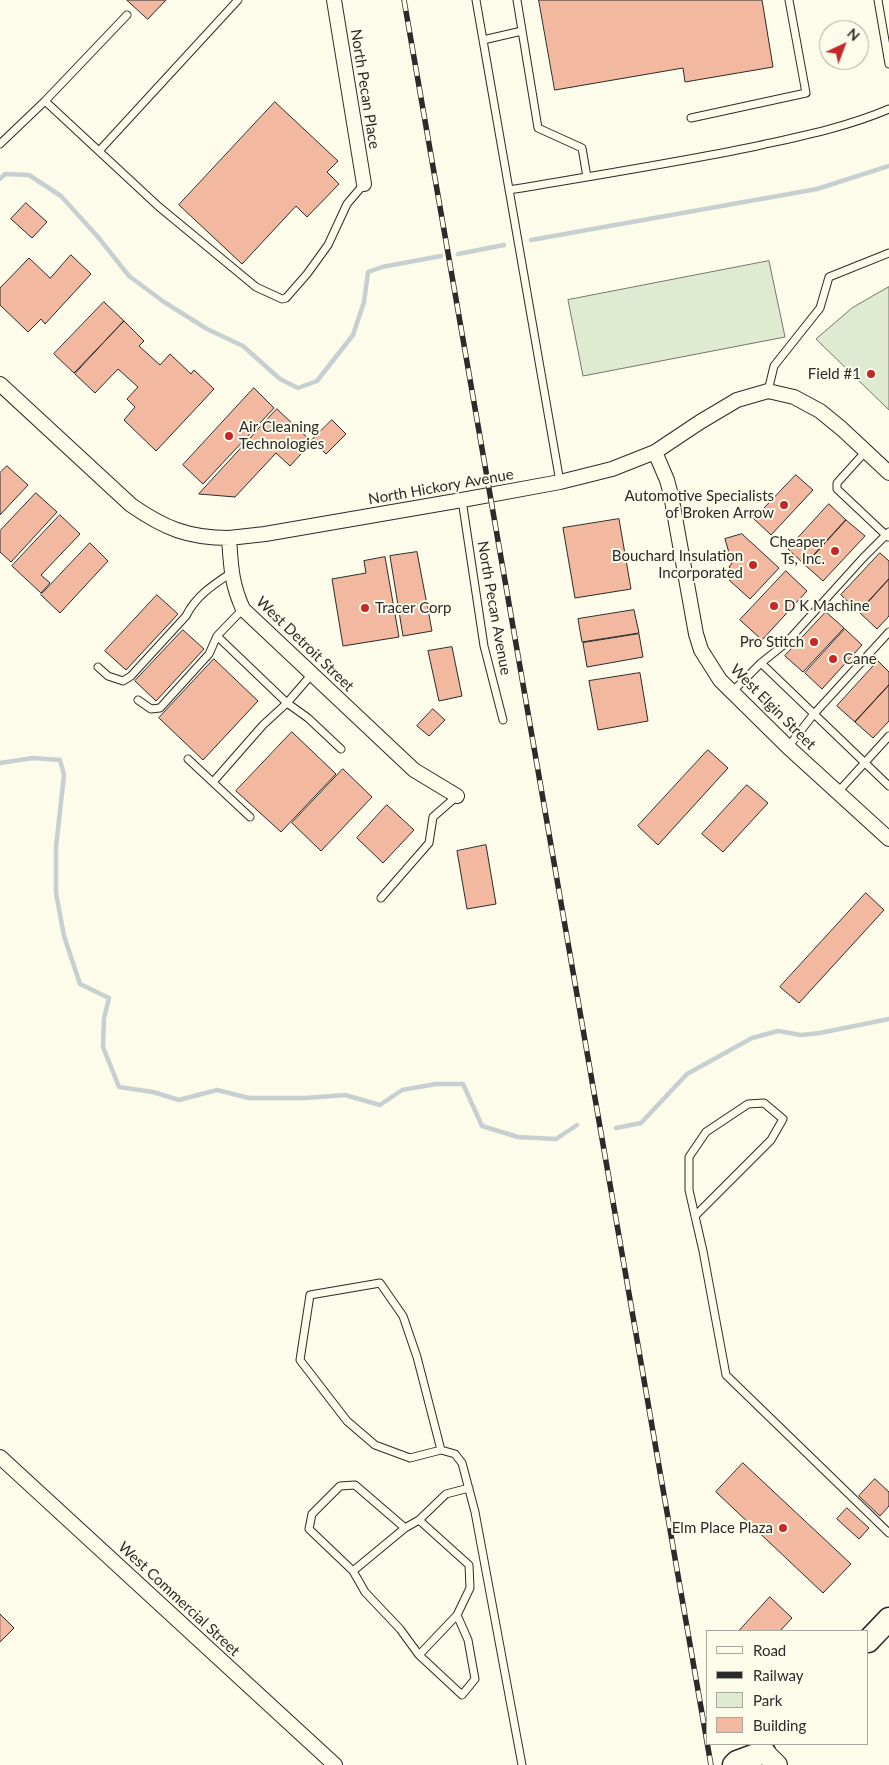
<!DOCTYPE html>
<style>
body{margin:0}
#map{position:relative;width:889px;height:1765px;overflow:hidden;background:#fdfbea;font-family:Lato,sans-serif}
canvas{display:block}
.legend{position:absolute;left:706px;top:1630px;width:162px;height:115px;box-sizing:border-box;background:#fdfbea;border:1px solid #a9a89e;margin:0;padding:6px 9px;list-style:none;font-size:15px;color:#2b2b2b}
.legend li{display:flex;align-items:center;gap:10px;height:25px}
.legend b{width:25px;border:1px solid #a9a89e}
.north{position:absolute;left:819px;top:20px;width:50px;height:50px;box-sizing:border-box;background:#fdfbea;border:1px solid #a9a89e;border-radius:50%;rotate:43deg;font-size:14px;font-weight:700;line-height:20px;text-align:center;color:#2b2b2b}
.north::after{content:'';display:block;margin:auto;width:18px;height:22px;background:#c62828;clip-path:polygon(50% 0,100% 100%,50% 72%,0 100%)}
</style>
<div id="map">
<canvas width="889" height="1765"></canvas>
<ul class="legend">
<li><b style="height:6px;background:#fdfbea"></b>Road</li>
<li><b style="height:6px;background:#2b2b2b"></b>Railway</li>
<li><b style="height:14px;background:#deebd1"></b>Park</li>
<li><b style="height:14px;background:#f2b8a0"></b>Building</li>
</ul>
<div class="north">N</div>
</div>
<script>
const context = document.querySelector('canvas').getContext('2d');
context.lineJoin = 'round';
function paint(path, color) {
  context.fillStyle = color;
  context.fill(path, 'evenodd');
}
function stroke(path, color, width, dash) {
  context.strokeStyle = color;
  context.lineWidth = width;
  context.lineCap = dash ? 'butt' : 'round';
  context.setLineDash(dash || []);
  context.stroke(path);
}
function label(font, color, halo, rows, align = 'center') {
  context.font = font + ' Lato,sans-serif';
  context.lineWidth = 4;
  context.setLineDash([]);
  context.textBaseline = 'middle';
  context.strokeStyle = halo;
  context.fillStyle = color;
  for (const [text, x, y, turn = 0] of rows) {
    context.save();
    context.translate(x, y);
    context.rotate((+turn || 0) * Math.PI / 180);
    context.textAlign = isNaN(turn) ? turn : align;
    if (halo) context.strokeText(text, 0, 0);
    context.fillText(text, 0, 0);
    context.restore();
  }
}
const green = new Path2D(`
 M769 261 785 337 583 376 568 300Z
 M889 287V410L816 339 852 308Z`);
paint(green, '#deebd1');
stroke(green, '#74746e', 1);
stroke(new Path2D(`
 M0 179 5 174 29 175 61 196 98 237 129 276 164 302 207 329 243 346 280 379 298 388 317 381 353 335 364 302 368 272 382 267 441 256
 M531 240 817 189 889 166
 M458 254 504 245
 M0 763 33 758 60 760 64 775 56 847V893L64 936 80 984 109 998 104 1018 103 1047 119 1087 153 1092 179 1100 217 1090 249 1098H305L345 1095 380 1105 402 1090 436 1084H463L482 1126 518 1137 556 1139 577 1125
 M616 1128 641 1123 687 1074 752 1038 778 1031 801 1035 820 1033 889 1019`), '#c7d0d0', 4.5);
const building = new Path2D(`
 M127 0H166L148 19Z
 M539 0H762L773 67 685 82 683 68 555 90Z
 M275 102 338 161 327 172 339 184 307 217 296 206 242 264 179 205Z
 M26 203 47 222 32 238 11 219Z
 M71 255 91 274 45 324 41 319 28 332 0 305V288L29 258 50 278Z
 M104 302 124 321 74 373 54 354Z
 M124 321 144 341 139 346 160 365 170 354 191 374 194 370 214 389 156 451 124 420 135 407 127 399 138 387 118 369 95 393 75 374Z
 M254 388 274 408 203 484 183 465Z
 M277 409 312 442 290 466 276 453 235 497 199 494Z
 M332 420 346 434 326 454 312 440Z
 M7 466 28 485 0 515V473Z
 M796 475 813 490 771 535 754 519Z
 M36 493 57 512 11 562 0 552V531Z
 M829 504 846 520 805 565 788 549Z
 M60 515 80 534 41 575 50 583 41 593 12 566Z
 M619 519 631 589 575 598 563 528Z
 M846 520 865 536 823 581 805 565Z
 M742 534 779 568 750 599 729 580 736 573 729 567 732 563 725 539Z
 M90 543 108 561 60 613 41 595Z
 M417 552 432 631 403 636 390 556Z
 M880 553 889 561V579L859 612 841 595Z
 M385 557 399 637 343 646 332 579 366 573 364 561Z
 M786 571 807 591 762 640 740 620Z
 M889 579V616L877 629 859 612Z
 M157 595 178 614 126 670 105 651Z
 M634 610 639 633 582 642 578 619Z
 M826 612 844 628 803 672 785 656Z
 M845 629 862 645 822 689 805 673Z
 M183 630 204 649 156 701 135 681Z
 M639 634 643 657 587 667 583 643Z
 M452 647 462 696 439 701 428 651Z
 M214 659 258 701 203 760 159 718Z
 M878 661 889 672V685L855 722 837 706Z
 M640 673 648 721 598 730 589 681Z
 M889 685V721L873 738 855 722Z
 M433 709 445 720 429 736 417 726Z
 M292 732 336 774 281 832 236 791Z
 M708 750 728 768 658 845 638 826Z
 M343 769 372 797 321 851 292 823Z
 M747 785 768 803 723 852 702 834Z
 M387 805 414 830 383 863 357 838Z
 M486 845 496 904 467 909 457 851Z
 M866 893 884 910 799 1003 780 987Z
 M743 1463 851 1564 823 1593 716 1492Z
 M875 1479 889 1492V1506L880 1516 859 1496Z
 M847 1508 869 1528 859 1539 837 1519Z
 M770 1597 792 1618 780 1631H742L740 1630Z
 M0 1614 14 1628 0 1642Z`);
paint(building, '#f2b8a0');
stroke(building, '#2b2b2b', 1);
const lane = new Path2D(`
 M476 0 560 482
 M517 0 538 128 582 148 587 177
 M878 0 889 64
 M483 40 522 31
 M45 101 158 206 256 287 282 299 286 298 307 274 328 245 347 204 364 184
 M691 118 806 93 789 0
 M0 144 45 101 127 15
 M99 151 238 0
 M509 190C592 176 675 163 757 146 802 136 847 127 889 109
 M768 391 774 366 820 308 829 277 889 253
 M866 451 837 483V489L888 537
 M462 500 484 646 503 720
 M217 636 287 703 308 718 341 749
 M761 663 889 786
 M98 667 108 676 123 681 131 676 186 616C196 596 213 585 231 573
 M732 692 761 663 786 643 863 558 889 532
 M138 700 151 709 160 708 209 654 217 636 243 609
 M788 747 813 715 889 632
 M188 759 250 817
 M213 782 263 725 287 703 312 674
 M838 792 889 736
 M381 898 429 843 433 817 457 796
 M695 1216 771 1140 783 1119 764 1103 748 1104 706 1132 689 1157V1190L703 1251 726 1375 889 1533
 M441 1450 417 1357 403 1316 380 1283 310 1295 300 1360 347 1421 375 1445 410 1458 441 1450 455 1454 462 1463 475 1512 522 1765
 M405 1528 355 1485 340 1486 312 1514 309 1529 353 1571 405 1528 419 1520 446 1494 469 1488
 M353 1571 365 1592 400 1629 419 1655 462 1695 475 1679 468 1640 457 1615
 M419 1655 457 1615 470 1588 469 1565 419 1520`);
const street = new Path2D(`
 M334 0 364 184
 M0 384 131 505C164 528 188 538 229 538 231 565 231 583 243 609L414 770 457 796
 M655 452 667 480 671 495 696 634 701 650 720 680 788 747 889 839
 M229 538 265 534 462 500 560 482 612 469 655 452 700 422 737 400 768 391 794 397 820 411 842 429 889 473
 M0 1457 335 1765`);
const secondary = new Path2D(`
 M764 1752 777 1765`);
const primary = new Path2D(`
 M868 1641 889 1619
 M734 1765 737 1762 764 1752`);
stroke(lane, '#2b2b2b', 9);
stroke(street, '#2b2b2b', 16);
stroke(secondary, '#2b2b2b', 22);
stroke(primary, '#2b2b2b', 25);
stroke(lane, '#fdfbea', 7);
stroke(street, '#fdfbea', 14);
stroke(secondary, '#fdfbea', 20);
stroke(primary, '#fdfbea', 22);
const rail = new Path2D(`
 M404 0 711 1765`);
stroke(rail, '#2b2b2b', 5.5);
stroke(rail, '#fdfbea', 4, [11]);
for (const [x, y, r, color] of [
 [871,374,5,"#c62828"],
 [229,436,5,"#c62828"],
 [784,505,5,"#c62828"],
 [835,551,5,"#c62828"],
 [753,565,5,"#c62828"],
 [774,606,5,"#c62828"],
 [365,608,5,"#c62828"],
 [814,642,5,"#c62828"],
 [833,659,5,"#c62828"],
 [783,1528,5,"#c62828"]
]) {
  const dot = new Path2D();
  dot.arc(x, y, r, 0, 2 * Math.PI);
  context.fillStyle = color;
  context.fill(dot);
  stroke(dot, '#fdfbea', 2);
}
label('15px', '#2b2b2b', '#fdfbea', [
 ["North Pecan Place",365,89,81],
 ["North Hickory Avenue",441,487,-10],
 ["North Pecan Avenue",494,608,80],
 ["West Detroit Street",305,644,44],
 ["West Elgin Street",773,707,45],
 ["West Commercial Street",179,1599,43]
]);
label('15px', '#2b2b2b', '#fdfbea', [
 ["Field #1",861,374],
 ["Air Cleaning",239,427,"left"],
 ["Technologies",239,444,"left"],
 ["Automotive Specialists",774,496],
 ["of Broken Arrow",774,513],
 ["Cheaper",825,542],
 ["Ts, Inc.",825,559],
 ["Bouchard Insulation",743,556],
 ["Incorporated",743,573],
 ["D K Machine",784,606,"left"],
 ["Tracer Corp",375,608,"left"],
 ["Pro Stitch",804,642],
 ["Cane",843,659,"left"],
 ["Elm Place Plaza",773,1528]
], 'right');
</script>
